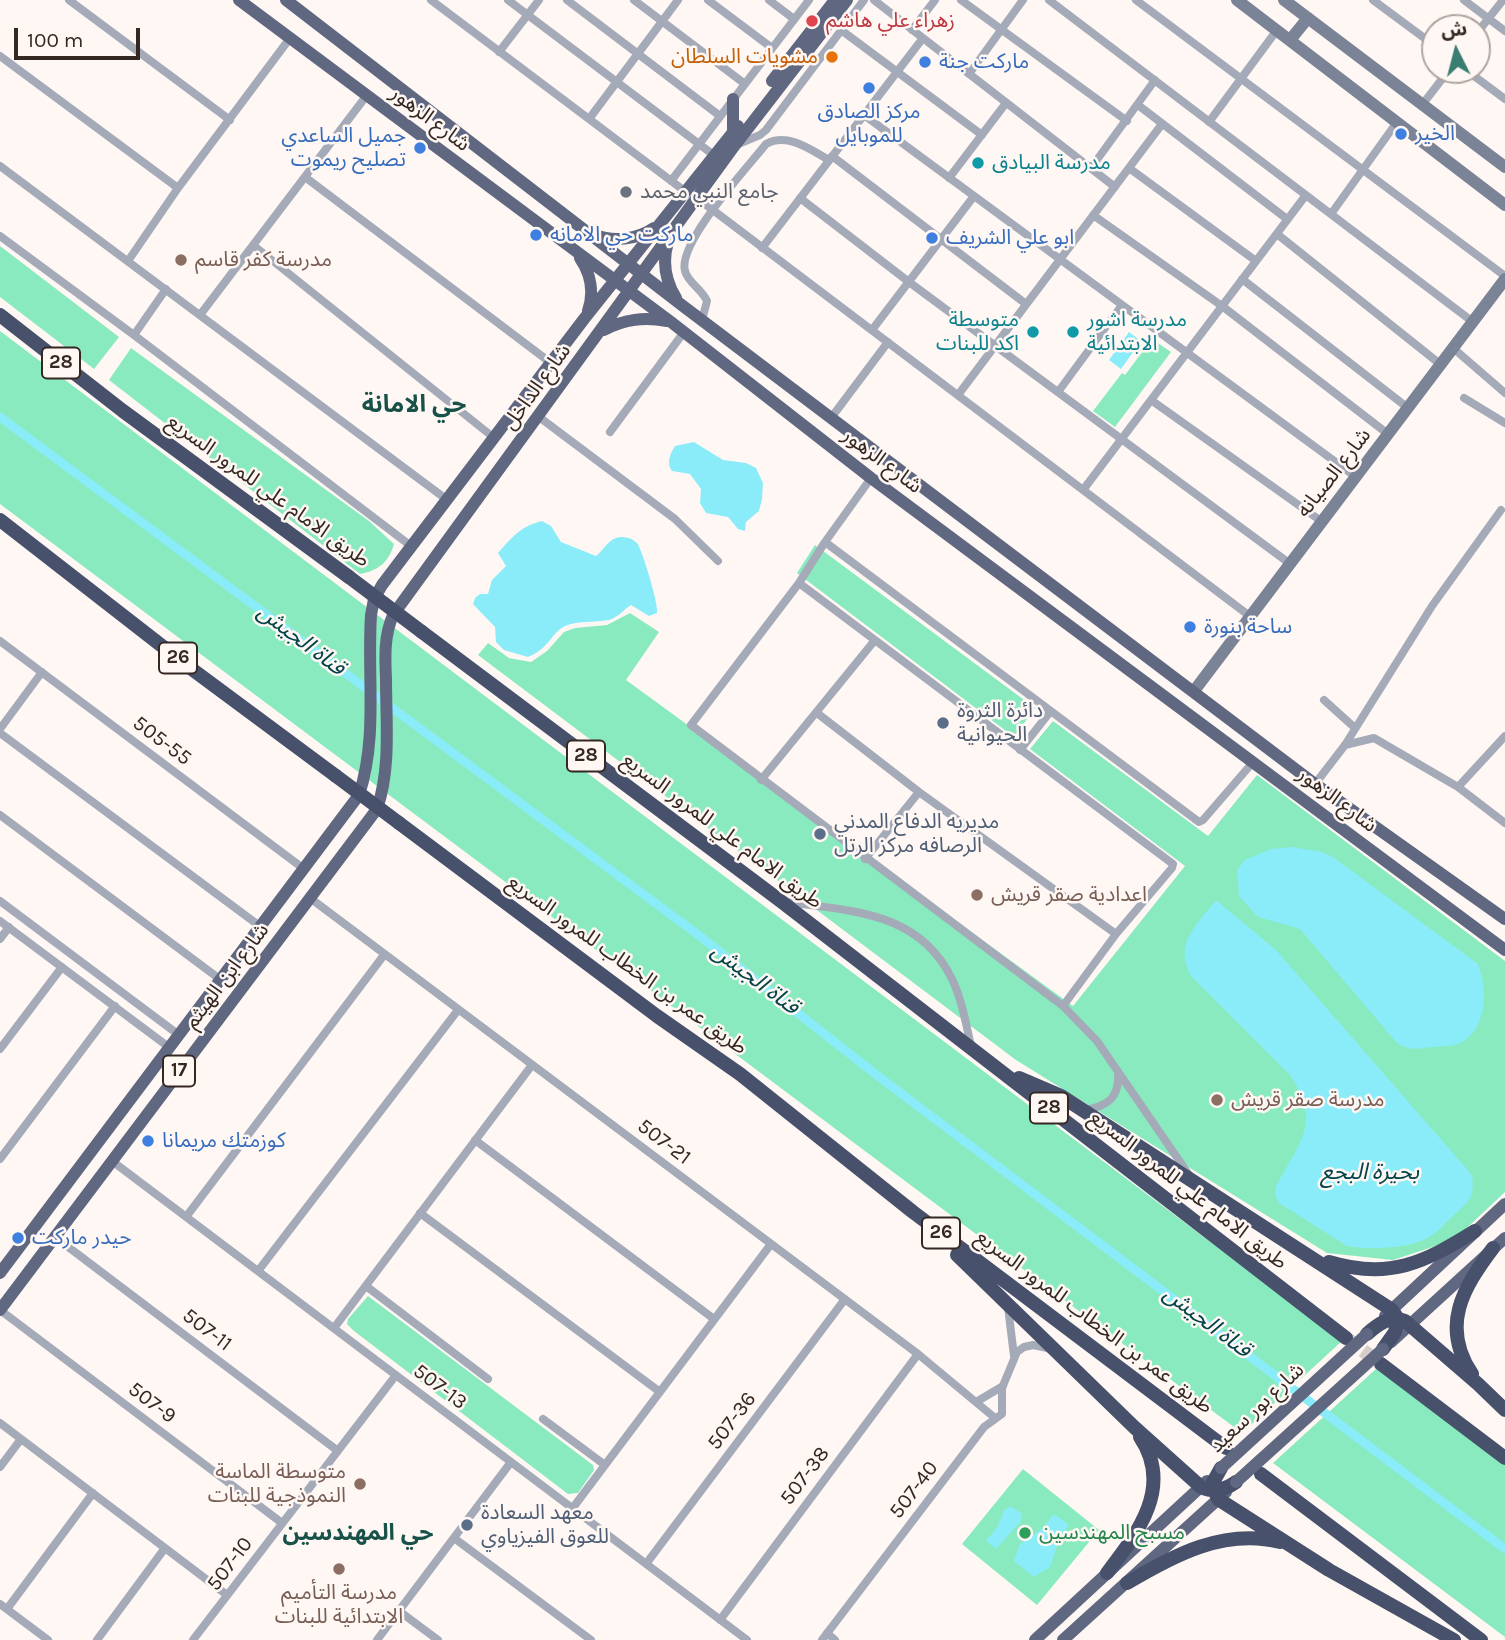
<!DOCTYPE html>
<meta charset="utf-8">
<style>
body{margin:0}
#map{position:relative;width:1505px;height:1640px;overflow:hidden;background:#fff7f4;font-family:Karla,"Noto Sans Arabic",sans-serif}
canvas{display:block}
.north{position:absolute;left:1421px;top:14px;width:70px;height:70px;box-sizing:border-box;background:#fff7f4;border:2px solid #aea4a0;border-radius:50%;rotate:354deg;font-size:19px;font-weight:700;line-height:28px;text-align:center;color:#352822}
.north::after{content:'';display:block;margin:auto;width:24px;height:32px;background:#3a7e72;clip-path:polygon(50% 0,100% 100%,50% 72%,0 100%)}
.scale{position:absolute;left:14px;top:28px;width:126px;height:32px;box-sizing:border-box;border:4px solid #352822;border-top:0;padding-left:9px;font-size:21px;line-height:24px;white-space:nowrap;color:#352822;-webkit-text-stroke:5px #fff7f4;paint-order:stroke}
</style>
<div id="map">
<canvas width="1505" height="1640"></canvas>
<div class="north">ش</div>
<div class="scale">100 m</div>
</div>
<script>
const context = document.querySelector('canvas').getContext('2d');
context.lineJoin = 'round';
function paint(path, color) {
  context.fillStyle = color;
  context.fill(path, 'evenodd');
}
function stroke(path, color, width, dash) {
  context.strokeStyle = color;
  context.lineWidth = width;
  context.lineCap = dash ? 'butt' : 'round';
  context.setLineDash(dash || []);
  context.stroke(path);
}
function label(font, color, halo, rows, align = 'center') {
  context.font = font + ' Karla,"Noto Sans Arabic",sans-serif';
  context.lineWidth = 5;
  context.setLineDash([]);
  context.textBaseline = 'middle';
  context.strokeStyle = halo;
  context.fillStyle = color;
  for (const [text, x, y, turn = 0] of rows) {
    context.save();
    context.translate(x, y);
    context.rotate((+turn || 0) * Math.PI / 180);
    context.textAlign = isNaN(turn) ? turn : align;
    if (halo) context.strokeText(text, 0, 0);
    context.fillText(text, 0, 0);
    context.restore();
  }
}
paint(new Path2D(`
 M0 246 119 337 94 369 0 297Z
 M0 331 1342 1341 1242 1433 0 504Z
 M1152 339 1171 352 1115 427 1093 411 1122 373 1125 375Z
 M131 348 369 521 394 544C389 562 378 571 360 574L109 380Z
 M815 545 1035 708 1014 737 797 573Z
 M630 613 659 632 626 680 1073 1006 1185 866 1030 749 1053 721 1208 836 1257 775 1505 961V1192L1454 1240 1393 1260 1327 1253 1016 1060 478 655 488 643 509 658 531 662 547 651 564 632 575 628 607 625Z
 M368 1296 593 1465 594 1470 578 1493 568 1494 354 1331 347 1324 348 1319Z
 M1377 1368 1505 1464V1637L1273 1463Z
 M1023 1469 1099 1530 1037 1605 962 1544Z`), '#89eabf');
paint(new Path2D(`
 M1129 332 1141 341 1121 369 1109 360Z
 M694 442 723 460 746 463 756 468 763 483 762 499 759 511 746 522 745 531 738 529 728 517 706 513 700 503 701 489 690 474 672 471C666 463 670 454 675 446Z
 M542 521 551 526 561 542 596 556C605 549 609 537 622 537 628 537 633 539 637 543 642 549 659 605 657 613L649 616 631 605C623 610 619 617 609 620 594 623 579 620 565 626 550 634 550 648 528 657L504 650 496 642 495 627 473 604 475 598 480 594H488L492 580 506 566 498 553C512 537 521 526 542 521Z
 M1291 847 1322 852 1333 857 1478 964C1487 987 1488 1025 1464 1041 1455 1047 1443 1046 1432 1047 1417 1049 1408 1051 1396 1042L1300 929 1258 917 1239 896 1237 870 1245 860 1271 849Z
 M1216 900 1276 950 1472 1175C1475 1198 1469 1201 1453 1216 1446 1222 1440 1230 1432 1235 1414 1249 1369 1250 1347 1246L1279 1203 1275 1195 1276 1186C1300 1142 1323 1122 1289 1074L1191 976C1173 943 1197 925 1216 900Z
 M1012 1507 1022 1514 1021 1521 996 1549 986 1541 997 1527 1005 1509Z
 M1054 1514 1069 1525 1059 1539 1050 1567 1034 1577 1014 1561 1020 1544 1043 1528Z`), '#8aecf9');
stroke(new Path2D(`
 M0 417 701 937 874 1073 1505 1549`), '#8aecf9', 9);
stroke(new Path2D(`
 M1346 1338 1381 1364`), '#d7ceca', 14, [14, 7]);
stroke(new Path2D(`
 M69 0 230 120
 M431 0 686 192
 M508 0 715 156
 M567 0 720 116
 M634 0 745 84
 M708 0 772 48
 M769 0 794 19
 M874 0 1115 187
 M961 0 1127 121
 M1049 0 1473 322
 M1136 0 1505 276
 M1373 0 1435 46
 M1464 0 1505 31
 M841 30 982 135
 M912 30 935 0
 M1477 33 1503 0
 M499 52 539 0
 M0 56 178 188
 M1466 70 1505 99
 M969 74 1023 0
 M1138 105 1287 219
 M1422 105 1449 70
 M864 115 1356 477
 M589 119 678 0
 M1209 122 1277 30
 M736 145 760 135 766 130 864 0
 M832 156 1026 304
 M0 166 446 499
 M1091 168 1155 80
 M1129 168 1256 261
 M305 177 551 363
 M949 178 1006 103
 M671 181 809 0
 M697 198 1251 617
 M800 198 909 282 1289 563
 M1331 214 1397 122
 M1093 215 1222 306 1388 434
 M1277 234 1440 364
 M0 236 134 335 411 546
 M253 245 493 437
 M762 248 923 38
 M128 261 178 188 290 38
 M1242 279 1408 408
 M200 315 367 95
 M702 320 707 301C702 289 688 283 685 271 677 243 748 167 766 144 788 132 811 150 829 160
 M872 330 974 196
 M134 335 166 289
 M1453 348 1505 393
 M1058 392 1122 305
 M958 395 1162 124
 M1464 398 1505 423
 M1151 400 1321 521
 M539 417 675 519 718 561
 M831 418 888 342
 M610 432 684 332
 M871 478 825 542 799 583 691 725 1063 1006 1097 1041 1189 1175
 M1083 490 1306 195
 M825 542 1199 822 1203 820 1254 761
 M799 583 1173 864 1172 868 1116 934 1063 1006
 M0 641 304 869
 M1324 700 1355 728
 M817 713 919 792 1116 934
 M0 729 42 672
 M0 733 261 927
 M1345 745 1374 738 1458 787 1505 823
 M1020 750 1050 712
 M761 780 875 640
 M1315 784 1345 745 1432 606 1501 510
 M1458 787 1505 736
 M0 815 221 980
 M865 859 919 792
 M310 898 918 1354 995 1418
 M0 901 179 1035
 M786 902C851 911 919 911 952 979 962 1000 966 1024 971 1046
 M0 921 170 1048
 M0 939 9 927
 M0 1049 62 967
 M1083 1110C1108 1107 1120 1097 1118 1072
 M475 1140 714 1319
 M0 1159 115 1006
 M112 1161 747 1640
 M420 1213 660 1392
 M186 1217 384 955
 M55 1237 338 1451
 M258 1271 458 1010
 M366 1286 488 1379
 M1008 1307 1014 1356
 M0 1310 282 1523
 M334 1328 532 1065
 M976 1402 1003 1386
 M543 1419 605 1465
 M0 1423 227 1595
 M0 1467 21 1439
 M572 1509 771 1244
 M454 1538 591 1640
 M646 1564 845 1299
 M0 1604 48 1640
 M7 1609 93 1493
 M399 1611 438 1640
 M720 1620 918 1354
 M827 1633 835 1640
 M97 1640 165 1548
 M193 1640 396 1375
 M377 1640 511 1462
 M822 1640 984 1427 1002 1414V1388L1017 1352 1024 1347 1033 1345 1052 1349`), '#a4aab7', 8);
stroke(new Path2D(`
 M1237 0 1505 205
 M1284 0 1505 167
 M1290 40 1308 18
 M1194 691 1505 279`), '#7b8397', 12);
stroke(new Path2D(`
 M239 0 671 322 871 478 1505 950
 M286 0 683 306 1315 784 1505 919
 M772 81 835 0
 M733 99V133
 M594 235C614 242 636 240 654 228
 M668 242C662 262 665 280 676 298
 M580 258C591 274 594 293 588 311
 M604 330C625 319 644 317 667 321
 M0 1273 359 795C378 737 367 675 371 615L374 599 382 585 584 319 738 126
 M0 1310 377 809C391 768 386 722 386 679 385 657 384 636 393 615L735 145 847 0
 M1385 1316 1505 1204
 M1391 1342 1505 1238
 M1035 1640 1207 1481
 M1063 1640 1226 1492`), '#5f6880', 12);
stroke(new Path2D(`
 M0 315 123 411 349 577
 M0 520 189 667 336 776
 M422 632 782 902 1346 1338
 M399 823 657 1016 740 1074 913 1212 1226 1448
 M1019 1078 1061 1096 1392 1310 1398 1319 1395 1332 1383 1349
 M957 1255 1134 1427 1201 1487C1213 1493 1225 1490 1236 1482
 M1329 1262C1389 1280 1424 1263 1475 1231
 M1367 1334C1378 1324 1390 1315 1405 1321L1478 1384 1505 1410
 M1381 1364 1505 1458
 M1472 1374C1440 1326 1463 1288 1493 1248
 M1221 1468 1212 1484 1218 1499 1329 1570 1454 1640
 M1261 1474 1481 1640
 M1107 1573C1137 1534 1174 1487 1140 1437
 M1127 1583C1174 1555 1224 1528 1280 1542`), '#47516c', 14);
stroke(new Path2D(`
 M1221 1468 1367 1334
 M1236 1482 1383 1349`), '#5f6880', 12);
stroke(new Path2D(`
 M349 577 422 632
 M336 776 399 823`), '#47516c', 14);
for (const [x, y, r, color] of [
 [812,21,7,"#e0444e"],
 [832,57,7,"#e8710a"],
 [925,62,7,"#3f7fe0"],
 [869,88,7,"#3f7fe0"],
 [1401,134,7,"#3f7fe0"],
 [420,148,7,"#3f7fe0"],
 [978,163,7,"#0f9aa8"],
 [626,192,7,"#6b7280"],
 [536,235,7,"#3f7fe0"],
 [932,238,7,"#3f7fe0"],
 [181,260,7,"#8d6e63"],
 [1033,332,7,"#0f9aa8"],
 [1073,332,7,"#0f9aa8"],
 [1190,627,7,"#3f7fe0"],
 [943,723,7,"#5c6f8a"],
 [820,834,7,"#5c6f8a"],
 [977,895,7,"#8d6e63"],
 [1217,1100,7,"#8d6e63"],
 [148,1141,7,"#3f7fe0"],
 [18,1238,7,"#3f7fe0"],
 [360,1484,7,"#8d6e63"],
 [467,1525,7,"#5c6f8a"],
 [1025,1533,7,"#2e9e5b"],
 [339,1569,7,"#8d6e63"]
]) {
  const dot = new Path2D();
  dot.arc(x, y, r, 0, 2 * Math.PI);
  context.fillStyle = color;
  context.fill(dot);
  stroke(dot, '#fff7f4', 2.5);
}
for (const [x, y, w] of [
 [61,363,38],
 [178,658,38],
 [586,756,38],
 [179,1071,32],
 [1049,1108,38],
 [941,1233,38]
]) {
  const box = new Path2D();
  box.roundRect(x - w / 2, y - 15.5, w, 31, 5);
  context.fillStyle = '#fff7f4';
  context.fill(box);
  stroke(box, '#352822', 2);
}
label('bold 19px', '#352822', null, [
 ["28",61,363],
 ["26",178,658],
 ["28",586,756],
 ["17",179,1071],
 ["28",1049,1108],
 ["26",941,1233]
]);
label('21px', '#be3a42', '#fff7f4', [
 ["زهراء علي هاشم",826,21]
], 'left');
label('21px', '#c56008', '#fff7f4', [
 ["مشويات السلطان",818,57]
], 'right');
label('21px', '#366cbe', '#fff7f4', [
 ["ماركت جنة",939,62],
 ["مركز الصادق",869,112,"center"],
 ["للموبايل",869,136,"center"],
 ["الخير",1415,134],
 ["جميل الساعدي",406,136,"right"],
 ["تصليح ريموت",406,160,"right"],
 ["ماركت حي الامانه",550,235],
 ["ابو علي الشريف",946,238],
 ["ساحة بنورة",1204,627],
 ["كوزمتك مريمانا",162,1141],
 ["حيدر ماركت",32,1238]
], 'left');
label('21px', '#352822', '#fff7f4', [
 ["شارع الزهور",430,119,37],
 ["شارع الداخل",537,387,-54],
 ["شارع الزهور",882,461,37],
 ["شارع الصيانه",1334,473,-52],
 ["طريق الامام علي للمرور السريع",268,491,36],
 ["505-55",162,741,37],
 ["شارع الزهور",1337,800,37],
 ["طريق الامام علي للمرور السريع",722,831,37],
 ["طريق عمر بن الخطاب للمرور السريع",627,965,36],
 ["شارع ابن الهيثم",227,976,-53],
 ["507-21",664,1142,37],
 ["طريق الامام علي للمرور السريع",1188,1190,38],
 ["طريق عمر بن الخطاب للمرور السريع",1094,1322,37],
 ["507-11",207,1330,37],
 ["507-13",440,1387,37],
 ["507-9",152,1403,37],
 ["شارع بور سعيد",1257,1408,-43],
 ["507-36",732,1421,-53],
 ["507-38",805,1476,-53],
 ["507-40",914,1490,-53],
 ["507-10",230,1564,-53]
]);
label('21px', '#0d838f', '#fff7f4', [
 ["مدرسة البيادق",992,163],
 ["متوسطة",1019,320,"right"],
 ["اكد للبنات",1019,344,"right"],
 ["مدرسة اشور",1087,320],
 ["الابتدائية",1087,344]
], 'left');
label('21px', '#5b616d', '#fff7f4', [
 ["جامع النبي محمد",640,192]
], 'left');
label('21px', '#785e54', '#fff7f4', [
 ["مدرسة كفر قاسم",195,260],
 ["اعدادية صقر قريش",991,895],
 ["مدرسة صقر قريش",1231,1100],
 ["متوسطة الماسة",346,1472,"right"],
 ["النموذجية للبنات",346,1496,"right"],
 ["مدرسة التأميم",339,1593,"center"],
 ["الابتدائية للبنات",339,1617,"center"]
], 'left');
label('21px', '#4e5e75', '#fff7f4', [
 ["دائرة الثروة",957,711],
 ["الحيوانية",957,735],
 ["مديريه الدفاع المدني",834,822],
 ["الرصافه مركز الرتل",834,846],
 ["معهد السعادة",481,1513],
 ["للعوق الفيزياوي",481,1537]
], 'left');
label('21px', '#27864d', '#fff7f4', [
 ["مسبح المهندسين",1039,1533]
], 'left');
label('italic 23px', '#03444b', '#fff7f4', [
 ["قناة الجيش",301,640,37],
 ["قناة الجيش",755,979,37],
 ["بحيرة البجع",1370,1172],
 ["قناة الجيش",1207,1322,37]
]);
label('bold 23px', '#185147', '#fff7f4', [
 ["حي المهندسين",358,1533]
]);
label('bold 24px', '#185147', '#fff7f4', [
 ["حي الامانة",414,405]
]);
</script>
